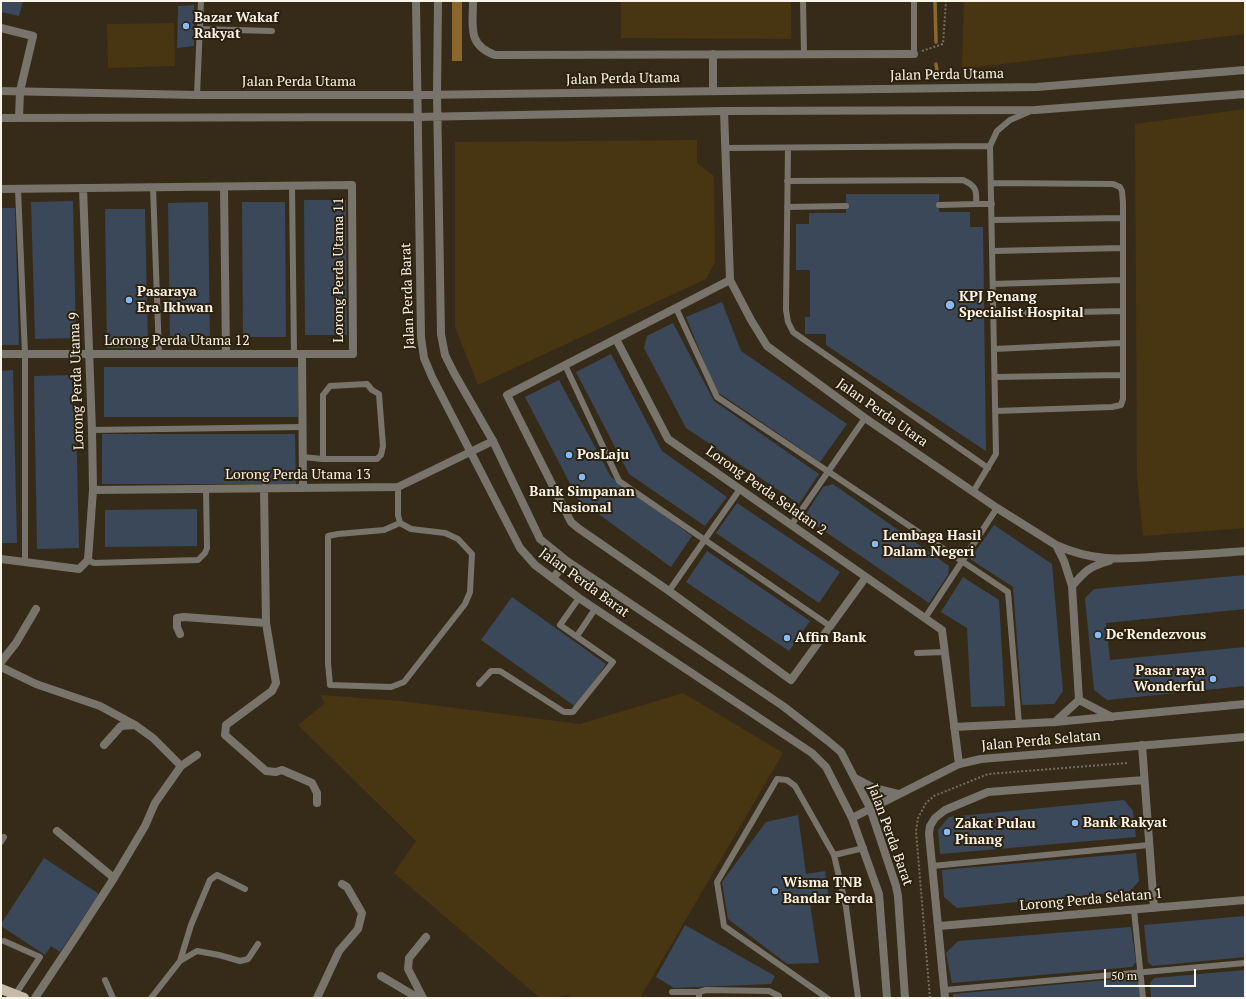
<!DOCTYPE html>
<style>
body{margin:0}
#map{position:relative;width:1246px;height:999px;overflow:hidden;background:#362b19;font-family:"PT Serif",serif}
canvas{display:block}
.frame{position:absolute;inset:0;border:2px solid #fbf4e9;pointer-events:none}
.scale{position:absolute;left:1104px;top:969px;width:92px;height:18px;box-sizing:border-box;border:2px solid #fbf4e9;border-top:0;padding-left:5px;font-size:12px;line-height:14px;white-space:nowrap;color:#fbf4e9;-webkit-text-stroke:3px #2c210f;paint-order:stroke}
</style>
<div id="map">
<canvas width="1246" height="999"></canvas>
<div class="frame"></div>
<div class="scale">50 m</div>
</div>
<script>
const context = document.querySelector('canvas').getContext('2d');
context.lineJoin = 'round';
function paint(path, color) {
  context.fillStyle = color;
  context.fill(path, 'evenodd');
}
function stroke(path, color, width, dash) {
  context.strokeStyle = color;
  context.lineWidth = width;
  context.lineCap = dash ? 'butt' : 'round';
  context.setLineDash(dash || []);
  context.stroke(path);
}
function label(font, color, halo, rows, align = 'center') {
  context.font = font + ' "PT Serif",serif';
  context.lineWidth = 4;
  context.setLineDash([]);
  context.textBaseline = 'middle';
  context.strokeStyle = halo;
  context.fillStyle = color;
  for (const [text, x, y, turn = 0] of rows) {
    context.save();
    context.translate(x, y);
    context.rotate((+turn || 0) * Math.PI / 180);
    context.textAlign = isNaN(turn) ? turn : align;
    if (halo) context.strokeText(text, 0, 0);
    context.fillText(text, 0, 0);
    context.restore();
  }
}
paint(new Path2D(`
 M621 1H791V39L621 38Z
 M964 1H1245V34L962 69Z
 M174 23 175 66 108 68 107 24Z
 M1245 109V528L1143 536 1137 476 1135 124Z
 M697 140V163L714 176 715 262 706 279 478 385 455 327V142Z
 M683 693 783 753 640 998H571L567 995 553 998H540L394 873 416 841 298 725 325 703 320 695 401 701 580 724Z`), '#483512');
paint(new Path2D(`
 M452 1H462V61H452Z`), '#8a682b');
stroke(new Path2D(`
 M935 1 936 42
 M936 64 937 71`), '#8a682b', 3.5);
paint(new Path2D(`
 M1 1H23L19 16 1 12Z
 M194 5V46L177 48 178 6Z
 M846 194H939V212H970V227H983L986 451 826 345V334H805V317H810V270H796V224H809V213H846Z
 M304 200H346L347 335H305Z
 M73 201 76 338 35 339 31 202Z
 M208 202 210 341 170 342 168 203Z
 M242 202H285L286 337H243Z
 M1 208H15L19 345H1Z
 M105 209H145L148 348H107Z
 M722 302 741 351 847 424 820 462 716 391 686 317Z
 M673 323 714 401 819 474 799 504 686 428 644 348 647 336Z
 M611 354 662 451 727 497 705 526 629 474 576 372Z
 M104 367H298V417H104Z
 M13 370 17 543H1V371Z
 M75 375 79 548 37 549 34 376Z
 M559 380 611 477 692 536 671 567 578 499 525 397Z
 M102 434H295L296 484H102Z
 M833 484 949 566 948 575 929 603 804 517 823 487Z
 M737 503 840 572 819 603 716 533Z
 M197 509V546L105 547V510Z
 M994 525 1052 564 1063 691 1054 704 1022 705 1013 587 970 559Z
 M707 551 810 621 789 651 686 582Z
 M1245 575V609L1106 623 1110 660 1245 647V686L1107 700 1094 690 1085 598 1094 589Z
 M963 577 999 600 1005 706 971 707 967 628 941 612Z
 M512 597 606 664 576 707 481 640Z
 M1124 800 1133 811 1136 837 940 854 938 830 949 817Z
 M798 815 806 874 825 871 829 900 810 904 819 963 787 964 728 919 722 882 766 822Z
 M1136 853 1139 881 1130 891 957 908 944 897 942 870Z
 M44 858 99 894 60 952 51 946 45 955 1 926V924Z
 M1245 916V957L1152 966 1148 962 1144 925Z
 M685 925 775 976 771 984 674 988 656 977Z
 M1131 927 1136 962 1132 967 952 983 946 953 958 941Z
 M1245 970V998H1151L1150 983 1154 978Z
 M1140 977 1143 998H953V994Z`), '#3a4859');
stroke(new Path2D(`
 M922 51 943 44 946 1
 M930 998 916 831 918 818 926 803 934 796 988 774 1127 763`), '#766d5d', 2, [2, 2]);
stroke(new Path2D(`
 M803 1 804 54
 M200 29 272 31
 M914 54V1
 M197 95 201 1
 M725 148 990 146
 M788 148 786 310 788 322 793 332 988 468
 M787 181 963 180C976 186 977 190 976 204L939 205
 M992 183 1113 184 1120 187 1122 191 1123 203V399L1121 405 1112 407 995 411
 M292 186 294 354
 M153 187 159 354
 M18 189 25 354V562
 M976 204H992
 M787 207 846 206
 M992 220 1123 218
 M993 251 1122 248
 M993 284 1122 280
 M676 308 717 397 1008 592 1019 724
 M994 314 1122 311
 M994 349 1122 343
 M565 365 619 481 830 626
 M995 377 1122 375
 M92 430 302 427
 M302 457 323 459H377L381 455 383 446 379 394 372 390 367 384 330 386 323 395V459
 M398 487V515L400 523 411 529 445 533 458 539 472 554 470 592 465 604 404 682 391 687 330 685 328 663V536L338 534 384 530 400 523
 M973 492 996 454 990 146 997 131 1010 120 1031 111
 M792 524 865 418
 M88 560 94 563 198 560 205 553 207 548 206 489
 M669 591 740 489
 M925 618 997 508
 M577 636 595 609
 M917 653 945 652
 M479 684 491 671H500L564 712H573L613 662 560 625 579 598
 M1 842 4 837
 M834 855 864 848
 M932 866 1149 845
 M1134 910 1143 998
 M4 941 40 957 15 995
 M180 961 191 925 210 880 217 875 245 889
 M105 980 113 998
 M945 990 1245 963
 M672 992H699
 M151 998 180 961 197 951 219 955 240 961 248 959 258 944
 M699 998V992L706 990 769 991 779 996V998
 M827 998 724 926 717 882 777 779 787 780 795 786 834 855 846 907 858 998`), '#79746b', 6);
stroke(new Path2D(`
 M473 1C473 26 467 45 495 55L914 54
 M1 28 33 36 20 91 19 118
 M713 91V54
 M724 111 730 280 751 320 767 346 865 418 997 508 1056 545C1096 563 1123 559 1165 556 1192 555 1218 553 1245 551
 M224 187 226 354
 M1 189 352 185 353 354H1
 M730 280 507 395 571 522 578 528 669 591 791 680 866 577
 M616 339 668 439 942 630 959 764
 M302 354 303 488
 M264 488 266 623 276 683 272 691 226 725 225 735 266 771 276 772 282 770 312 783 317 793V803
 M93 490 398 487 493 441
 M1056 545 1064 561 1072 586 1079 700
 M1 559 79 569 88 560 93 490 92 430 83 188
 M1072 586C1086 570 1089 567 1109 561
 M180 634 177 627V618L184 617 266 623
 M1 662 16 643 36 609
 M1 667 36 684 100 706 135 725 153 738 181 766
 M1079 700 1112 717
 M1055 722 1079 700
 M954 727 1055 722 1245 704
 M104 745 121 726 135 725
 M1142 745 1154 908
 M57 831 114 878
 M939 926 1245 900
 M381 976 418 998
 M35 998 77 935 114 878 145 826 155 803 181 766 197 755
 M317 998 339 951 358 929 362 913 347 887 342 884
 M423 998 408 969 409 958 426 937
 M945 998 929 834 930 826 935 818 945 810 988 792 1144 780`), '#79746b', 8);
stroke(new Path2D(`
 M416 1 421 337 424 358 432 377 520 548 535 565 579 598 812 753 826 767 852 818 879 894 887 998
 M438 1 437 95 441 334 445 355 454 373 493 441 540 539 567 561 783 706 828 741 841 752 870 808 896 886 898 896 905 998
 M1 91 197 95H417L1037 87 1245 70
 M1 118 417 117 724 111 1035 110 1245 94
 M553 578 567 561
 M855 778 874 788 898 794
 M852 818 959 764 981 759 1245 737`), '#79746b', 8);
stroke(new Path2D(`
 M1 989 24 998`), '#c6bba8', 10);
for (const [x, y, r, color] of [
 [186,26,4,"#86bbfb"],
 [129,300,4,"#86bbfb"],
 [950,305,5,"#86bbfb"],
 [569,455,4,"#86bbfb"],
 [582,477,4,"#86bbfb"],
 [875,544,4,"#86bbfb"],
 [1098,635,4,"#86bbfb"],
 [787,638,4,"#86bbfb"],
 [1213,679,4,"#86bbfb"],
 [1075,823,4,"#86bbfb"],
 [947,832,4,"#86bbfb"],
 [775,891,4,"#86bbfb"]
]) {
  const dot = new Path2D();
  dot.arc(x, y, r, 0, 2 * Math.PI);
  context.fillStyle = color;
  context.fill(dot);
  stroke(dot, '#2c210f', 1.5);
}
label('bold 14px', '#fbf4e9', '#2c210f', [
 ["Bazar Wakaf",194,18],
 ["Rakyat",194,34],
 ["Pasaraya",137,292],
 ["Era Ikhwan",137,308],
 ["KPJ Penang",959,297],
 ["Specialist Hospital",959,313],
 ["PosLaju",577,455],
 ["Bank Simpanan",582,492,"center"],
 ["Nasional",582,508,"center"],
 ["Lembaga Hasil",883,536],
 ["Dalam Negeri",883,552],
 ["De'Rendezvous",1106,635],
 ["Affin Bank",795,638],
 ["Pasar raya",1205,671,"right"],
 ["Wonderful",1205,687,"right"],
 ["Bank Rakyat",1083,823],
 ["Zakat Pulau",955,824],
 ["Pinang",955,840],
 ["Wisma TNB",783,883],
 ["Bandar Perda",783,899]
], 'left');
label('14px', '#fbf4e9', '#2c210f', [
 ["Jalan Perda Utama",947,75,-1],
 ["Jalan Perda Utama",623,79,-1],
 ["Jalan Perda Utama",299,82],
 ["Lorong Perda Utama 11",339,270,-90],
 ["Jalan Perda Barat",408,296,-92],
 ["Lorong Perda Utama 12",177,341],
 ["Lorong Perda Utama 9",77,381,-92],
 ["Jalan Perda Utara",882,413,35],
 ["Lorong Perda Utama 13",298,475],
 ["Lorong Perda Selatan 2",766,491,35],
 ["Jalan Perda Barat",584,583,36],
 ["Jalan Perda Selatan",1041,741,-5],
 ["Jalan Perda Barat",890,835,70],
 ["Lorong Perda Selatan 1",1091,900,-5]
]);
</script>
